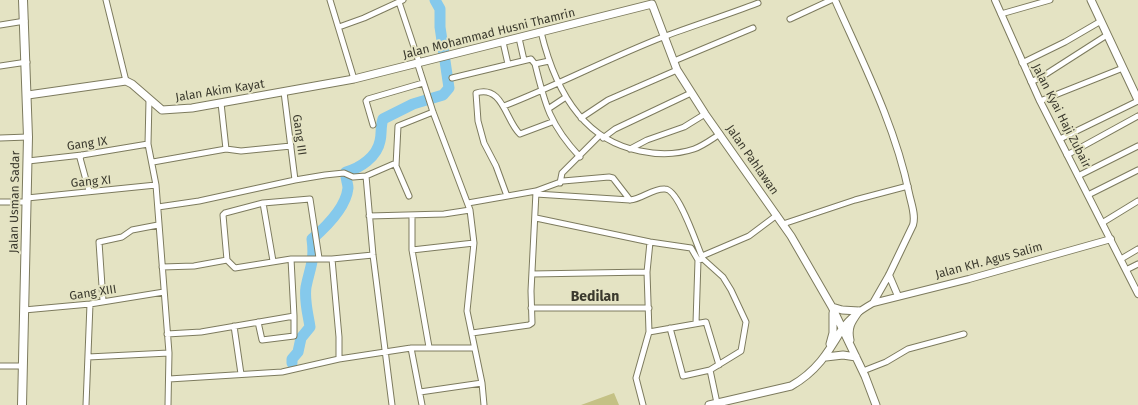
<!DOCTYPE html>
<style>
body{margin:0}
canvas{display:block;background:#e4e3c3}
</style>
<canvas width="1138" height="405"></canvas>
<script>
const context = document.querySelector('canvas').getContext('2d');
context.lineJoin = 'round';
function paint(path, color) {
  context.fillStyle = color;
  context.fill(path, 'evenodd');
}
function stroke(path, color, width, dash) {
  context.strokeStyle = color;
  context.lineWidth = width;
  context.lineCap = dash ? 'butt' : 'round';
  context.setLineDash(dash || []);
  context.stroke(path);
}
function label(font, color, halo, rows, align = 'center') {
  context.font = font + ' "Fira Sans",sans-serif';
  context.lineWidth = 4;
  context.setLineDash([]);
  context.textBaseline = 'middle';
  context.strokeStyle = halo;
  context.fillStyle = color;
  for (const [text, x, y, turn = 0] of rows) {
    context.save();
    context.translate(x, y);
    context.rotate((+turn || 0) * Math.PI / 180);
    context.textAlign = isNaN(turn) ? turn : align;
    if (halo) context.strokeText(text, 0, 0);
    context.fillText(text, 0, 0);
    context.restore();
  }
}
paint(new Path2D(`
 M614 393 619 405H581Z`), '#c4c185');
stroke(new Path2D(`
 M292 363V359L298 352 301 338 310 327C308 314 304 300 306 287 310 267 315 261 312 239 326 227 346 207 348 188 348 183 345 178 346 172 360 168 377 157 380 141 382 134 380 127 383 119L413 104 443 95 449 88 440 27V9L435 0`), '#85c9ec', 11);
const minor = new Path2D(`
 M106 0 126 81
 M330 0 354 79
 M399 2 419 62
 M1001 14 1050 0
 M790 19 831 0
 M0 25 25 21
 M339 27 364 18 403 0
 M541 32C554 86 581 140 640 151 659 155 676 155 694 149 703 146 712 139 720 134
 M519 38 524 60
 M503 42 508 64
 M674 61 753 28
 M417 62 433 112 470 210 474 243 467 311 482 383 484 405
 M1022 63 1065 42 1101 21
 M535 64 549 61
 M0 66 27 62
 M452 78 531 59 535 64C545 105 550 125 580 157
 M1031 82 1043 76 1107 35
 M284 92 295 180
 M149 100 148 144 156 185 169 353 168 405
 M1040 101 1123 68
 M221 103 226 149
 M504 106C558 85 609 58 663 37 695 25 727 15 758 3
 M548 109 566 97
 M581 118 608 100 677 70
 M373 125 366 101 368 99 423 83
 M0 138 28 137
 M603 138 615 129 691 93
 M1060 139 1138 101
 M630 149 647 140 684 127 705 114
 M82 155 80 158 89 191
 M1067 155 1138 116
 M28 161 82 155 148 144
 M153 162 226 149 241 151 291 146
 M366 176 396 163
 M1078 176 1138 146
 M560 183 562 173 600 135
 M536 194 630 200C642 199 653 188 665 189 679 189 697 246 703 259
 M1088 195 1138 170
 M409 196 396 166 398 126 433 112
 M507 196 496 166 484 143 478 121 476 93C503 84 506 122 520 134L552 122
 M27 198 156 185
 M0 202H27
 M263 203 273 261
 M468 203 536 191 563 181 609 177 613 178 630 200
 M158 207 199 201 295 180 325 175 344 173 353 177 366 176 373 255 392 405
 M412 215V250L429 347
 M369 216 444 214 470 210
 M536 218 650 242 691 248 698 260 696 323
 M1102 223 1138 201
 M783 224 855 200 908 186
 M412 250 474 243
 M702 256 749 236 777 215
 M332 259 339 337V359
 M1121 259 1138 249
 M227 260 223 215 225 213 263 203 310 199 319 258
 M162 267 194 266 227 260 235 268 291 259H332L373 255
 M1126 270 1138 264
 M532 274 647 272
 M103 301 99 242 122 237 132 230 158 225
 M531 308H649
 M24 310 90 304 164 292
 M258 322 262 340 294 336V316
 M234 326 241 374
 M670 328 683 376 710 370 741 351 746 322 731 290 723 277 703 259 698 260
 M649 332 706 322 719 365
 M472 333 529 325 532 323 531 291 536 192
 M167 334 201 332 294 316 291 259
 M411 348 422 405
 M88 357 169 353
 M0 366H23
 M710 370 717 403
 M863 371 886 362 908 349 964 334
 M169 379 282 372 339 359 411 348H474
 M420 392 482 383
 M86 405 90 304
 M643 405 636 378 649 332 647 272 650 242`);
const tertiary = new Path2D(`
 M835 0C863 63 895 125 909 193 911 203 916 215 913 225L889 275 873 303
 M995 0 1040 101 1138 294
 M889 275 898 296
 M842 329C850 317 861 310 873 303L969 279 1111 239`);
const secondary = new Path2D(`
 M1091 0 1138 100
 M28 95 126 81 132 84 162 110 192 108 354 79 652 4 677 70 705 114 791 236 832 307 865 376 876 405
 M832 307 842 310 859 311
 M850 340C847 327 852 321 859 311
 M830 344 833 333V313
 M826 357 843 355 856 357
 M709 405 791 386C816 372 828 353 842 329`);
const trunk = new Path2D(`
 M22 405 28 137 23 0`);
stroke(minor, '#7d7b5e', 7);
stroke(tertiary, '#7d7b5e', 8);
stroke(secondary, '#7d7b5e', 9);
stroke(trunk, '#7d7b5e', 10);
stroke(minor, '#fff', 5);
stroke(tertiary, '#fff', 6);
stroke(secondary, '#fff', 7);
stroke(trunk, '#fff', 8);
label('12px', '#3a392d', '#e4e3c3', [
 ["Jalan Mohammad Husni Thamrin",489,34,-14],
 ["Jalan Akim Kayat",220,91,-9],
 ["Jalan Kyai Haji Zubair",1061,116,63],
 ["Gang III",299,135,82],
 ["Gang IX",87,144,-8],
 ["Jalan Pahlawan",752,160,55],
 ["Gang XI",91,182,-5],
 ["Jalan Usman Sadar",15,202,-89],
 ["Jalan KH. Agus Salim",989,261,-15],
 ["Gang XIII",93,293,-9]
]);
label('bold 14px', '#3a392d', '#e4e3c3', [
 ["Bedilan",595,297]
]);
</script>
